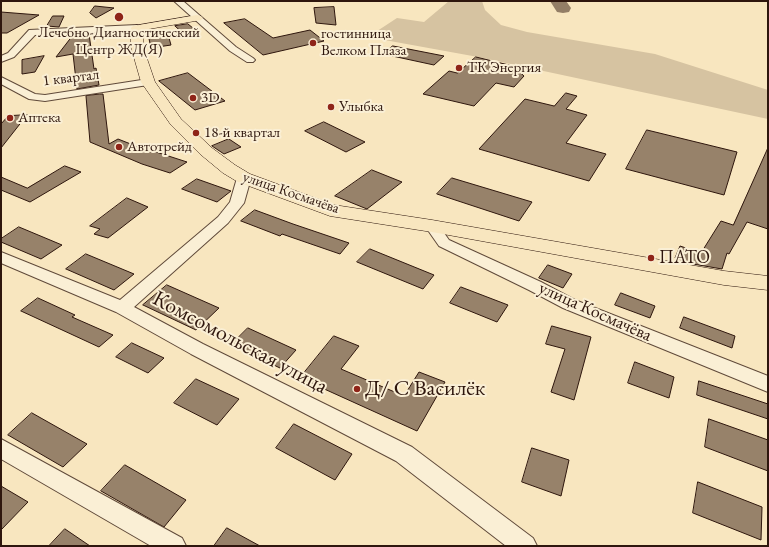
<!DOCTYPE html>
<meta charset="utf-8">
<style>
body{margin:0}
#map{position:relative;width:769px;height:547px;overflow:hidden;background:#f8e6bf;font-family:"EB Garamond",serif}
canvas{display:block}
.frame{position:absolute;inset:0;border:2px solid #2e160d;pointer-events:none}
</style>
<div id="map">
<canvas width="769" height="547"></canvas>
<div class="frame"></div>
</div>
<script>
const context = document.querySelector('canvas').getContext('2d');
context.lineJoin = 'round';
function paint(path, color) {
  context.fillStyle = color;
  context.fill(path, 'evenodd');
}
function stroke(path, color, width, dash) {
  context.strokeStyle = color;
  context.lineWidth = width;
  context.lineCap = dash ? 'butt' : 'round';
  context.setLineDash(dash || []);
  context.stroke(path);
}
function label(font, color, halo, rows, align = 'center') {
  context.font = font + ' "EB Garamond",serif';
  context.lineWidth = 4;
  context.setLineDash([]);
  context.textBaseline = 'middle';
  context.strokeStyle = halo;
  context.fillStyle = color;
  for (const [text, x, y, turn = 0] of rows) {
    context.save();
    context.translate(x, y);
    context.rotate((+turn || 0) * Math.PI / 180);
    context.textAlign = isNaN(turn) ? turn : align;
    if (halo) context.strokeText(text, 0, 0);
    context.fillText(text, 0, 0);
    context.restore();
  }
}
paint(new Path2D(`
 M449 1H482L485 10 501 25 527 32 655 54 768 90V119L478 57 368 37 397 18 424 22Z`), '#d6c3a1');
paint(new Path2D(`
 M550 1H566L571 8 569 12 563 13 557 12Z`), '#937e66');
const building = new Path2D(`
 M95 6 114 8 96 18 90 13Z
 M334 7 336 25 316 23 314 8Z
 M1 12 39 15 7 33H1Z
 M53 16H64L59 27 47 26Z
 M245 19 273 38 310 30 324 41 263 55 224 23Z
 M188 24 199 33 186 36 175 26Z
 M167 31 171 45 151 48 148 34Z
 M89 34 94 69 96 68 99 85 77 89 73 54 56 57 73 35Z
 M393 46 444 56 434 65 383 54Z
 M44 56 35 72 22 74V60Z
 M476 57 513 66 524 76 514 87 496 83 474 106 423 94 449 71 457 73Z
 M188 73 225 101 195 110 159 81Z
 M566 93 577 96 566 109 587 115 566 143 606 154 589 181 479 149 525 99 554 106Z
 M100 94H103L109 144 118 139 151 152 153 151 187 162 170 173 142 164 90 142 86 96Z
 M27 115 1 148V124L8 116Z
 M324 122 365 142 346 152 305 131Z
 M647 130 737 152 724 195 626 169Z
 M229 139 241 147 224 154 212 146Z
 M768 148V229L747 222 729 254 727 253 722 269 693 264 675 258 680 246 701 253 721 221 733 225Z
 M65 166 81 172 30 202 1 190V177L27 188Z
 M372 170 402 182 367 209 335 196Z
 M452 178 532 202 519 221 437 194Z
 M197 179 231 191 217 202 182 189Z
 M127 198 148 207 108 238 94 234 100 229 90 226Z
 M255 210 293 224 349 243 340 254 282 234 280 236 241 221Z
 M19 227 62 245 41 259 1 242V239Z
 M370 249 434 275 423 289 357 262Z
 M86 254 134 274 114 290 66 269Z
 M548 265 572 274 563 288 539 278Z
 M167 285 219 308 196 330 143 305Z
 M461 287 508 305 497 322 450 303Z
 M621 293 655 306 650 318 615 305Z
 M38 298 75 315 72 317 113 335 99 347 21 311Z
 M684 317 735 336 732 348 680 328Z
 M552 326 591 337 574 400 551 392 565 349 546 344Z
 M248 328 296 350 280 368 231 345Z
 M334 336 359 346 341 369 404 396 419 372 445 382 417 431 300 378Z
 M132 343 164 358 148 373 116 357Z
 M635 362 674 377 669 398 628 383Z
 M196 379 239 399 217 425 174 403Z
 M699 381 768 404V419L697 395Z
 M32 413 87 444 63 467 8 435Z
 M709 419 768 440V471L705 447Z
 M294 424 352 454 335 480 276 448Z
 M532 448 569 460 561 496 522 482Z
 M125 465 186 500 164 527 101 491Z
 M698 482 762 507 761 540 693 513Z
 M1 486 28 502 1 530Z
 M227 528 260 546H214Z
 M65 529 90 546H49Z`);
paint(building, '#97826a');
stroke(building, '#2e160d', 1);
const minor = new Path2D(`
 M174 1H183L236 47 253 58 255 60 253 62H247L230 51Z
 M137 25 141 28 140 30 35 35 14 57 1 62V56L8 53 29 30Z
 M1 77 35 94 45 95 148 79 153 82 148 85 45 101 29 99 1 84Z
 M244 174 249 175 251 178 244 203 228 223 134 307 203 344 412 447 533 538 537 546H506L396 461 191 354 116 312 1 263V252L120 300 218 217 230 202 237 178 239 175Z
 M432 222 437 223 449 240 541 282 575 300 768 376V392L563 308 529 290 439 246 425 226 427 223Z
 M1 439 182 538 186 546H151L1 459Z`);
const major = new Path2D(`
 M197 15 201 16 203 18 201 20 143 30V47L155 82 181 119 212 148 235 165 250 174 334 205 432 220 724 271 768 276V290L724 285 432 232 330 216 238 182 223 173 200 154 171 125 141 82 131 47V28L133 26Z`);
stroke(minor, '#604a3a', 2);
stroke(major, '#2e160d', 1);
paint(minor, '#faefd5');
paint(major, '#f8e6bf');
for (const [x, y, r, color] of [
 [119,17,5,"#8f2418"],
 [313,43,4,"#8f2418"],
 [459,68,4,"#8f2418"],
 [193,98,4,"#8f2418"],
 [331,107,4,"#8f2418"],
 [10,118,4,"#8f2418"],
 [196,133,4,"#8f2418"],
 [119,147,4,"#8f2418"],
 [651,258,4,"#8f2418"],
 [357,389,4,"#8f2418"]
]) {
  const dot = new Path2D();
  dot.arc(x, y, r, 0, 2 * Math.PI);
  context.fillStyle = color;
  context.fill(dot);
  stroke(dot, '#faefd5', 1.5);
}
label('15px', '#2e160d', '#faefd5', [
 ["Лечебно-Диагностический",119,33,"center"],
 ["Центр ЖД(Я)",119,50,"center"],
 ["гостинница",321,34],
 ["Велком Плаза",321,51],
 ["ТК Энергия",467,68],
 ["3D",201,98],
 ["Улыбка",339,107],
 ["Аптека",18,118],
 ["18-й квартал",204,133],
 ["Автотрейд",127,147]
], 'left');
label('15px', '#2e160d', '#faefd5', [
 ["1 квартал",71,78,-7],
 ["улица Космачёва",291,193,19]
]);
label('18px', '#2e160d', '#faefd5', [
 ["ПАТО",659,258]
], 'left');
label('18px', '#2e160d', '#faefd5', [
 ["улица Космачёва",595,312,24]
]);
label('22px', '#2e160d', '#faefd5', [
 ["Комсомольская улица",240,343,28]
]);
label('22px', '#2e160d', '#faefd5', [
 ["Д/ С Василёк",365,389]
], 'left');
</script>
